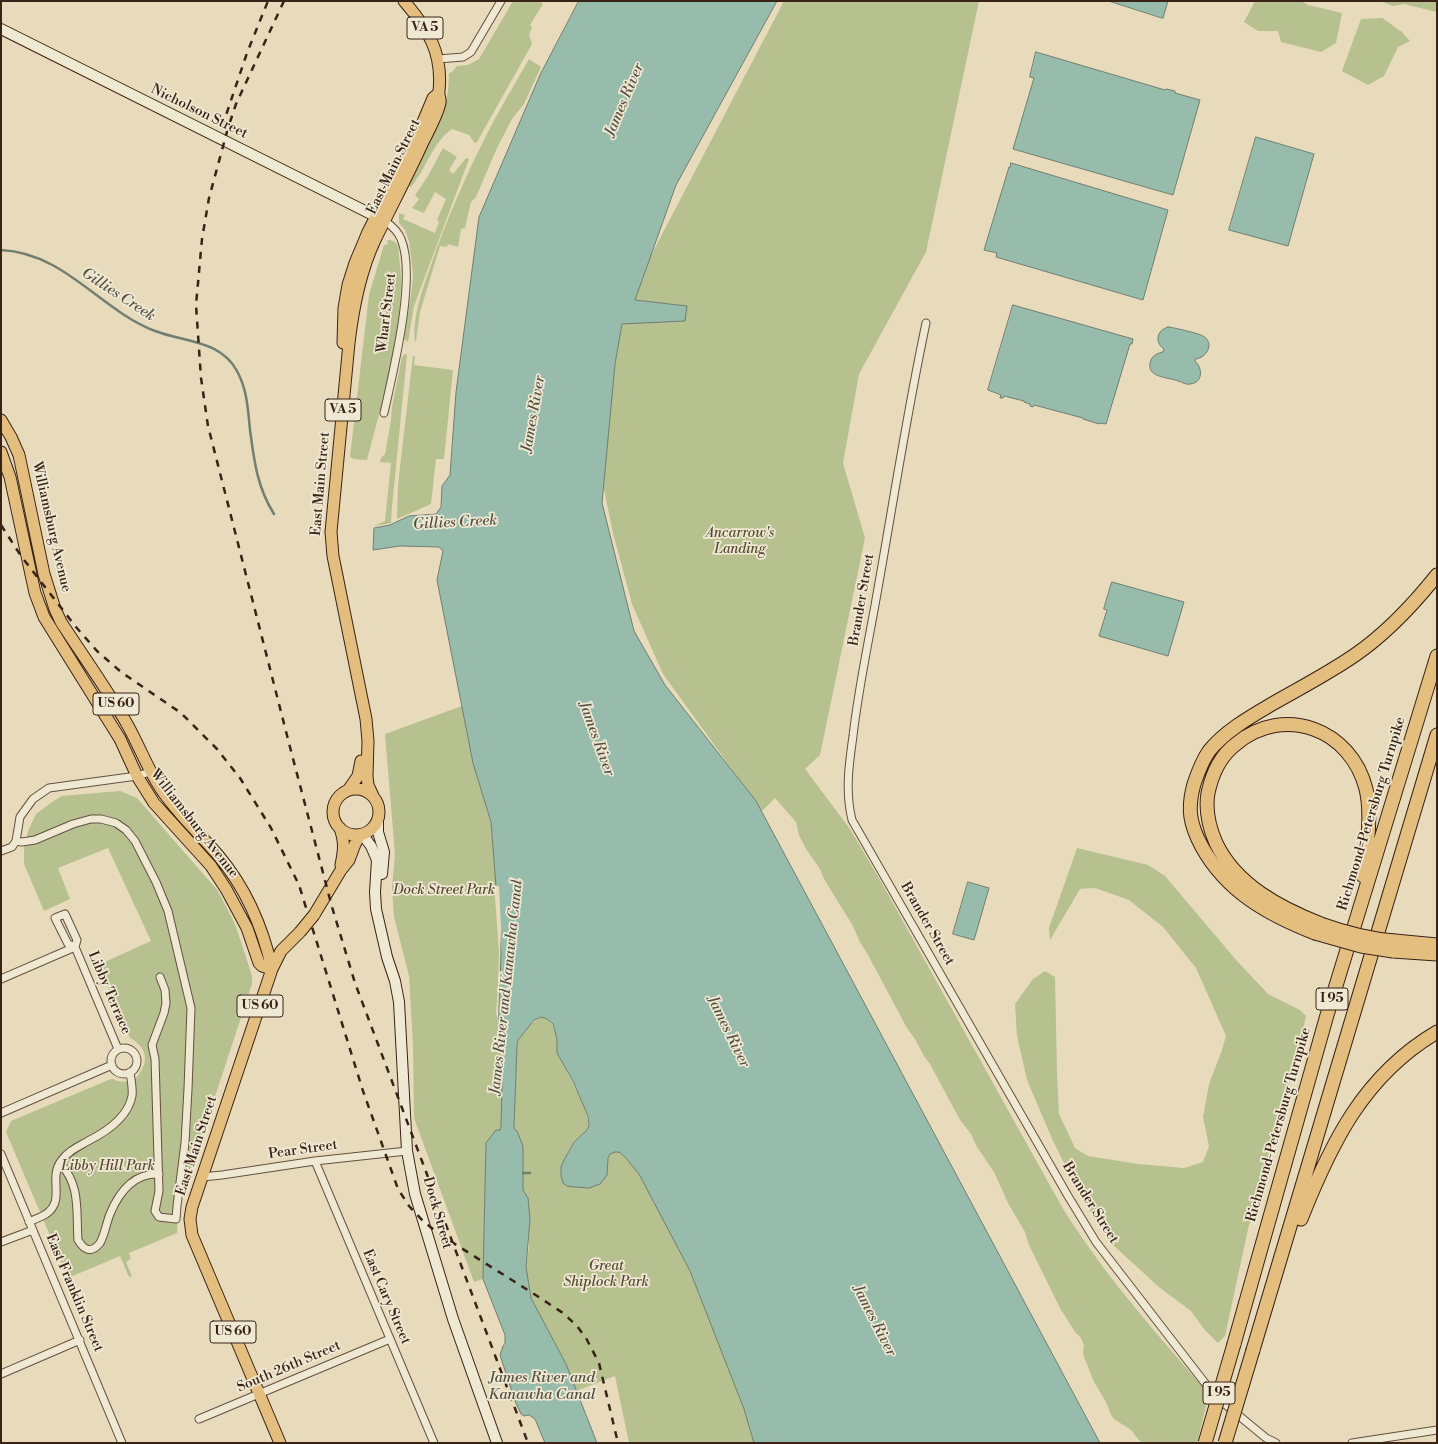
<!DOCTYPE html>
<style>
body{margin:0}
#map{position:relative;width:1438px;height:1444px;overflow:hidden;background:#e7dbbc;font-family:"Libre Bodoni",serif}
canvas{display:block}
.frame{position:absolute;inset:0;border:2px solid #392216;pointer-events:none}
</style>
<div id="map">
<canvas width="1438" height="1444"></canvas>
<div class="frame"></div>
</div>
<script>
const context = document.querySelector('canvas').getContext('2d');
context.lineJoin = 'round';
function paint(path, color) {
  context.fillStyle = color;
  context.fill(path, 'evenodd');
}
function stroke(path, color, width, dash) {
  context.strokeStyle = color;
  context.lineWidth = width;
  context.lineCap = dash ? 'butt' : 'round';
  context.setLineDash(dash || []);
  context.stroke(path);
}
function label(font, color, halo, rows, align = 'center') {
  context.font = font + ' "Libre Bodoni",serif';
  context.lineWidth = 3.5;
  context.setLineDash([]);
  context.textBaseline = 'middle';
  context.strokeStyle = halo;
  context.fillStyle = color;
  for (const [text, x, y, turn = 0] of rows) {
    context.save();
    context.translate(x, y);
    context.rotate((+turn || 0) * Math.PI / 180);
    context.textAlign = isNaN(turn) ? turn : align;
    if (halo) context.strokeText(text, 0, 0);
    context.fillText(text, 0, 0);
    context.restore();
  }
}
paint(new Path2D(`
 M513 1H539L543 4 530 25 532 27 529 35 532 44 477 142 475 143 469 135 452 129C432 143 426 170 410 188V184L444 111 448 91 449 73 452 72 457 66 468 65 479 59Z
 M784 1H979L926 252 859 374 843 463 865 538 820 755 805 769 850 829 880 880 1062 1207C1104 1275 1157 1334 1209 1394L1197 1443H1143L1139 1440 1131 1430 1114 1419 1111 1415 1106 1402 1094 1382 1083 1354 1084 1345 1081 1338 1075 1332 1060 1308 1029 1245 1025 1232 1009 1205 994 1172 977 1147 971 1134 960 1120 930 1064 924 1056 915 1039 907 1028 868 955 860 942 853 926 824 879 820 869 806 849 799 835 796 822 775 798 762 811 663 674 632 604 613 533 599 465 615 364 622 324 686 306 635 301 646 265Z
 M1255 1H1301L1308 5 1342 13 1336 43 1321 52 1281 42 1278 31H1258L1244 22Z
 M1380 1H1437V12L1404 4 1393 6Z
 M1382 18 1402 32 1410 41 1398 47 1384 76 1368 85 1342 71 1361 19Z
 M529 59 541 67 524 104 512 119 497 148 476 197 471 202 465 228 461 229 458 247 448 244 447 247 440 246 420 312 416 341 415 342C412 319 422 290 430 268 446 220 467 173 490 128 502 105 516 82 529 59Z
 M443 148 457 157 449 170 453 174 466 158 469 159 414 306 408 342 404 339 412 288 413 274 409 241 405 230 399 223V213L405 215 403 219 435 233 439 222 437 220 446 199 435 192 424 213 412 208 419 199 415 195 428 176Z
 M387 240C393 240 395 241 398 246 399 260 402 275 401 289 398 347 382 404 367 460L354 459 350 457 369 295 384 245 388 244Z
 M405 354 407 355 392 507 391 523 374 526 385 521 391 463 380 462 381 458 385 454 391 420 392 407 402 357Z
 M413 355 415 357 414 365 453 370 444 459H436L431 504 397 519 398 485Z
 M462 706 473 763 491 822 501 951 500 987 498 1014 503 1042 501 1127 500 1130 486 1143 483 1279 474 1282 414 1118 413 1046 409 976 394 917 392 888 395 854 385 734Z
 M120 791 137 798 218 891 235 924 245 954 252 976V984L178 1209 177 1233 129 1253 131 1259 126 1262 132 1276 129 1277 120 1256 68 1278 6 1132 11 1121 106 1081C108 1080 110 1079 112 1079 113 1079 117 1081 118 1081 122 1082 129 1082 133 1080 137 1078 139 1074 141 1071 150 1057 143 1045 130 1038L98 965 151 941 108 848 58 868 70 899 44 911 24 864V848L28 831 36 814 52 802 62 796Z
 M1077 848 1148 865 1165 876 1237 961 1268 994 1300 1010 1306 1016 1296 1060 1248 1229 1225 1336 1218 1343 1204 1329 1191 1311 1160 1288 1112 1244 1084 1203 1053 1141 1027 1080 1017 1036 1015 1004 1033 979 1045 971 1055 977 1057 1073 1059 1114 1075 1148 1088 1156 1138 1164 1184 1168 1203 1162 1209 1146 1203 1117 1209 1084 1221 1053 1226 1036 1196 968 1163 927 1129 900 1095 888 1080 889 1050 940 1049 928Z
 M541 1017C552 1020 556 1030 557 1040 558 1045 556 1051 559 1056 565 1069 591 1112 588 1126 587 1133 579 1136 574 1141 570 1147 567 1154 564 1160L608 1166V1158L610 1154 615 1152H619L626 1158 640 1174 677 1244 690 1271 744 1409 754 1443H629L615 1376 576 1391 566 1364 531 1298 526 1267 529 1247 528 1198 523 1190 514 1126 517 1046C518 1036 533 1021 541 1017Z`), '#b7c08f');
const water = new Path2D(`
 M579 1H777L676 185 635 300 687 306 685 321 622 324 615 364 602 503 634 631 665 685 756 801 1100 1443H754L744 1409 690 1271 639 1174 626 1158 619 1152H615L610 1154 608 1158 607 1175 600 1184 589 1188 575 1187 567 1186 563 1183 561 1176V1167L564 1160 574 1142 587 1130 589 1125 588 1116 573 1081 557 1053V1039L553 1024 547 1019 541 1017 534 1020 518 1040 517 1046 514 1126V1129L517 1131 523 1146V1190L528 1198 530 1219 526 1267 531 1298 566 1364 597 1443H545L535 1419 529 1415 524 1416 521 1414 515 1401 500 1355 503 1346 505 1343V1335L483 1279 486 1143 496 1130H500L501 1127 503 1042 498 1014 500 987 501 951 491 822 473 763 437 580 443 551 439 547 400 546 373 550 374 528 390 525 409 516 436 514 441 507 442 486 450 475 456 392 479 217 540 75Z
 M1109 1H1168L1163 18Z
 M1036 52 1165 90 1166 89 1175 91V93L1200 100 1173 195 1013 149 1034 78 1030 77Z
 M1256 137 1314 154 1288 246 1229 230Z
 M1011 163 1168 210 1143 300 996 257 997 253 984 250 1009 167H1010Z
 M1013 305 1133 339 1132 344H1130L1106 424 1100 423 1099 424 1083 419V418L1034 405 1033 407 1030 406V404L1024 402V401L1004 396 1003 398H1000L1001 395 988 390Z
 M1168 327C1172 327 1201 334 1203 336 1215 343 1207 358 1195 359V361C1203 368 1203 383 1190 384 1185 385 1183 382 1178 381 1169 377 1144 378 1151 360 1153 355 1158 353 1163 352L1164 349C1154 342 1157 330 1168 327Z
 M1112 582 1184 602 1168 656 1099 636 1107 610 1104 609Z
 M968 882 989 888 974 940 953 934Z`);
paint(water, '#97bcac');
stroke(water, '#717e70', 1);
paint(new Path2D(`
 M494 885 499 886 501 928 498 1019 496 1014 498 987 499 951Z`), '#e7dbbc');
stroke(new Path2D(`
 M1 250C65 253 100 310 155 331 184 342 220 340 237 371 247 389 248 409 250 430 254 460 257 487 274 514
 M523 1173H530`), '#717e70', 2.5);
const street = new Path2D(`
 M438 59 463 57 471 52 501 1
 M926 323C906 417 892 511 875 605 867 649 858 692 853 736 849 764 845 792 852 820L1068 1196 1096 1242 1215 1396 1266 1438 1276 1443
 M384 413C393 372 417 277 401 239 398 231 392 226 385 221
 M16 841 22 842 35 840 73 824 91 819H101L116 823 126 830 135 841 156 882 168 911 191 1008 188 1089 185 1143 177 1206 176 1219 159 1217 155 1211 159 1191 155 1059 152 1045 164 1013 166 1003 165 990 160 977
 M1 851 12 847 16 841 20 817 33 799 49 788 137 776 150 772
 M75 947 68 944 55 918 65 914 77 940 75 947 118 1049
 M1 979 75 947
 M111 1061a13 13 0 1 1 26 0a13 13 0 1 1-26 0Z
 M1 1113 112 1065
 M1 1154 122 1443
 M315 1161 434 1443
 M60 1163C81 1186 76 1211 78 1240 84 1250 91 1254 100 1243 105 1234 106 1224 110 1214 119 1192 134 1173 159 1174
 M202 1177 222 1175 315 1161 407 1151
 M29 1222C35 1219 41 1217 46 1214 66 1200 48 1179 61 1161 68 1151 78 1147 88 1141 106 1132 128 1117 132 1096 133 1089 131 1080 130 1072
 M1 1242 33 1230
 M1 1374 80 1340
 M199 1419 390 1339
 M1352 1443 1437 1430`);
const secondary = new Path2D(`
 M1 29 383 220
 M378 821V832L384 852 382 874
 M362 834 371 846 377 860 375 892 376 909 387 957 395 981 399 1002 407 1151 415 1194 453 1319 497 1443`);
const primary = new Path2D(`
 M343 343 344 308 348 285 355 263 368 232 415 141 433 98 439 93
 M1 420 11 437 19 455 44 574 55 609 61 622C83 656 107 689 127 724 139 745 147 768 161 789 177 813 199 833 218 855 245 887 263 928 272 969
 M1 452 10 477 35 593 44 617 120 739 137 776 154 803 211 866 226 889 247 928 259 963 262 966 272 969
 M333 812a23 23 0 1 1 46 0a23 23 0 1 1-46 0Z
 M349 789 358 776 361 761
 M373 796 368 785 367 776 368 741 366 719 333 556 331 532 349 343C353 309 360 272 375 240 391 207 408 175 423 142 429 130 437 116 440 103 441 99 438 95 439 91 443 53 428 29 404 1
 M340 828C345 843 344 850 341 865
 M314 915 341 870 349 860 355 844 360 835
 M280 1443 192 1235 190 1219 192 1207 272 969 281 951 300 932`);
const highway = new Path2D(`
 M1321 924C1280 908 1236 885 1216 843 1209 827 1205 811 1208 793 1212 774 1220 756 1236 744 1284 704 1351 729 1366 789 1372 813 1367 852 1363 876
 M1315 933C1269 915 1227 892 1202 847 1190 825 1187 809 1194 784 1198 772 1202 761 1209 751 1225 731 1250 717 1272 704 1300 688 1329 673 1355 655 1387 633 1413 605 1437 575
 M1395 941 1437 945
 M1393 951 1437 954
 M1301 1219C1331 1143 1364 1075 1437 1032
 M1234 1344 1327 1015 1437 656
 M1253 1350 1437 735`);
stroke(street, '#645040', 9);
stroke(secondary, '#392216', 12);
stroke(primary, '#392216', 13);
stroke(highway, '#392216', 15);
stroke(street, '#efe8d3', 7);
stroke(secondary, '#efe8d3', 10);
stroke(primary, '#e4be7e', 11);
stroke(highway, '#e4be7e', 13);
stroke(new Path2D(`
 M284 1 236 104 228 128 209 198 202 239 196 305 201 378 208 426 291 751 332 907 355 983 528 1443
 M222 127 247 53 268 1
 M1 525 21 556 76 627 97 651 121 672 181 713 217 749 240 778 271 828 299 885 363 1091 398 1189 409 1206 423 1221 439 1234 534 1294 563 1313 577 1326 586 1338 599 1363 618 1443`), '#392216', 2.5, [7, 7]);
const primaryBridge = new Path2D(`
 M300 932 314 915`);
const highwayBridge = new Path2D(`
 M1321 924C1346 933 1370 939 1395 941
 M1315 933 1361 946 1393 951
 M1205 1443 1234 1344
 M1225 1443 1253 1350`);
stroke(primaryBridge, '#392216', 13, []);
stroke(highwayBridge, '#392216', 15, []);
stroke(primaryBridge, '#e4be7e', 11);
stroke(highwayBridge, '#e4be7e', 13);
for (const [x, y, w] of [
 [425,28,36],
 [343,410,36],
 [116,704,46],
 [1332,999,32],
 [260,1006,46],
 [233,1332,46],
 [1219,1393,32]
]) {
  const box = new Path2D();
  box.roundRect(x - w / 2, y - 11, w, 22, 3);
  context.fillStyle = '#efe8d3';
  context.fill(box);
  stroke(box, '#392216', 1);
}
label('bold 13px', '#392216', null, [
 ["VA 5",425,28],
 ["VA 5",343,410],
 ["US 60",116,704],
 ["I 95",1332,999],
 ["US 60",260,1006],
 ["US 60",233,1332],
 ["I 95",1219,1393]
]);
label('14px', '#392216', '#efe8d3', [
 ["Nicholson Street",199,112,26],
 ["East Main Street",394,167,-64],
 ["Wharf Street",387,313,-83],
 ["East Main Street",321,484,-85],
 ["Williamsburg Avenue",51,527,77],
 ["Brander Street",862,600,-80],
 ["Richmond-Petersburg Turnpike",1372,814,-73],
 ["Williamsburg Avenue",194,824,52],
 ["Brander Street",927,924,60],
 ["Libby Terrace",109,993,67],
 ["Richmond-Petersburg Turnpike",1279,1125,-74],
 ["East Main Street",197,1146,-72],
 ["Pear Street",303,1150,-8],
 ["Brander Street",1090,1203,58],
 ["Dock Street",437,1213,74],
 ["East Franklin Street",74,1293,67],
 ["East Cary Street",386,1297,67],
 ["South 26th Street",289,1367,-23]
]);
label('italic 14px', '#584a34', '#efe8d3', [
 ["Ancarrow's",740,534],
 ["Landing",740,550],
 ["Dock Street Park",444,891],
 ["Libby Hill Park",108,1167],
 ["Great",606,1267],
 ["Shiplock Park",606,1283]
]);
label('italic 15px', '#555043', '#efe8d3', [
 ["James River",625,100,-67],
 ["Gillies Creek",118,295,33],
 ["James River",534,414,-80],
 ["Gillies Creek",455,523,-3],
 ["James River",596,739,70],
 ["James River and Kanawha Canal",507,987,-84],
 ["James River",728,1032,64],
 ["James River",874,1321,63],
 ["James River and",542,1378],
 ["Kanawha Canal",542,1395]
]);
</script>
